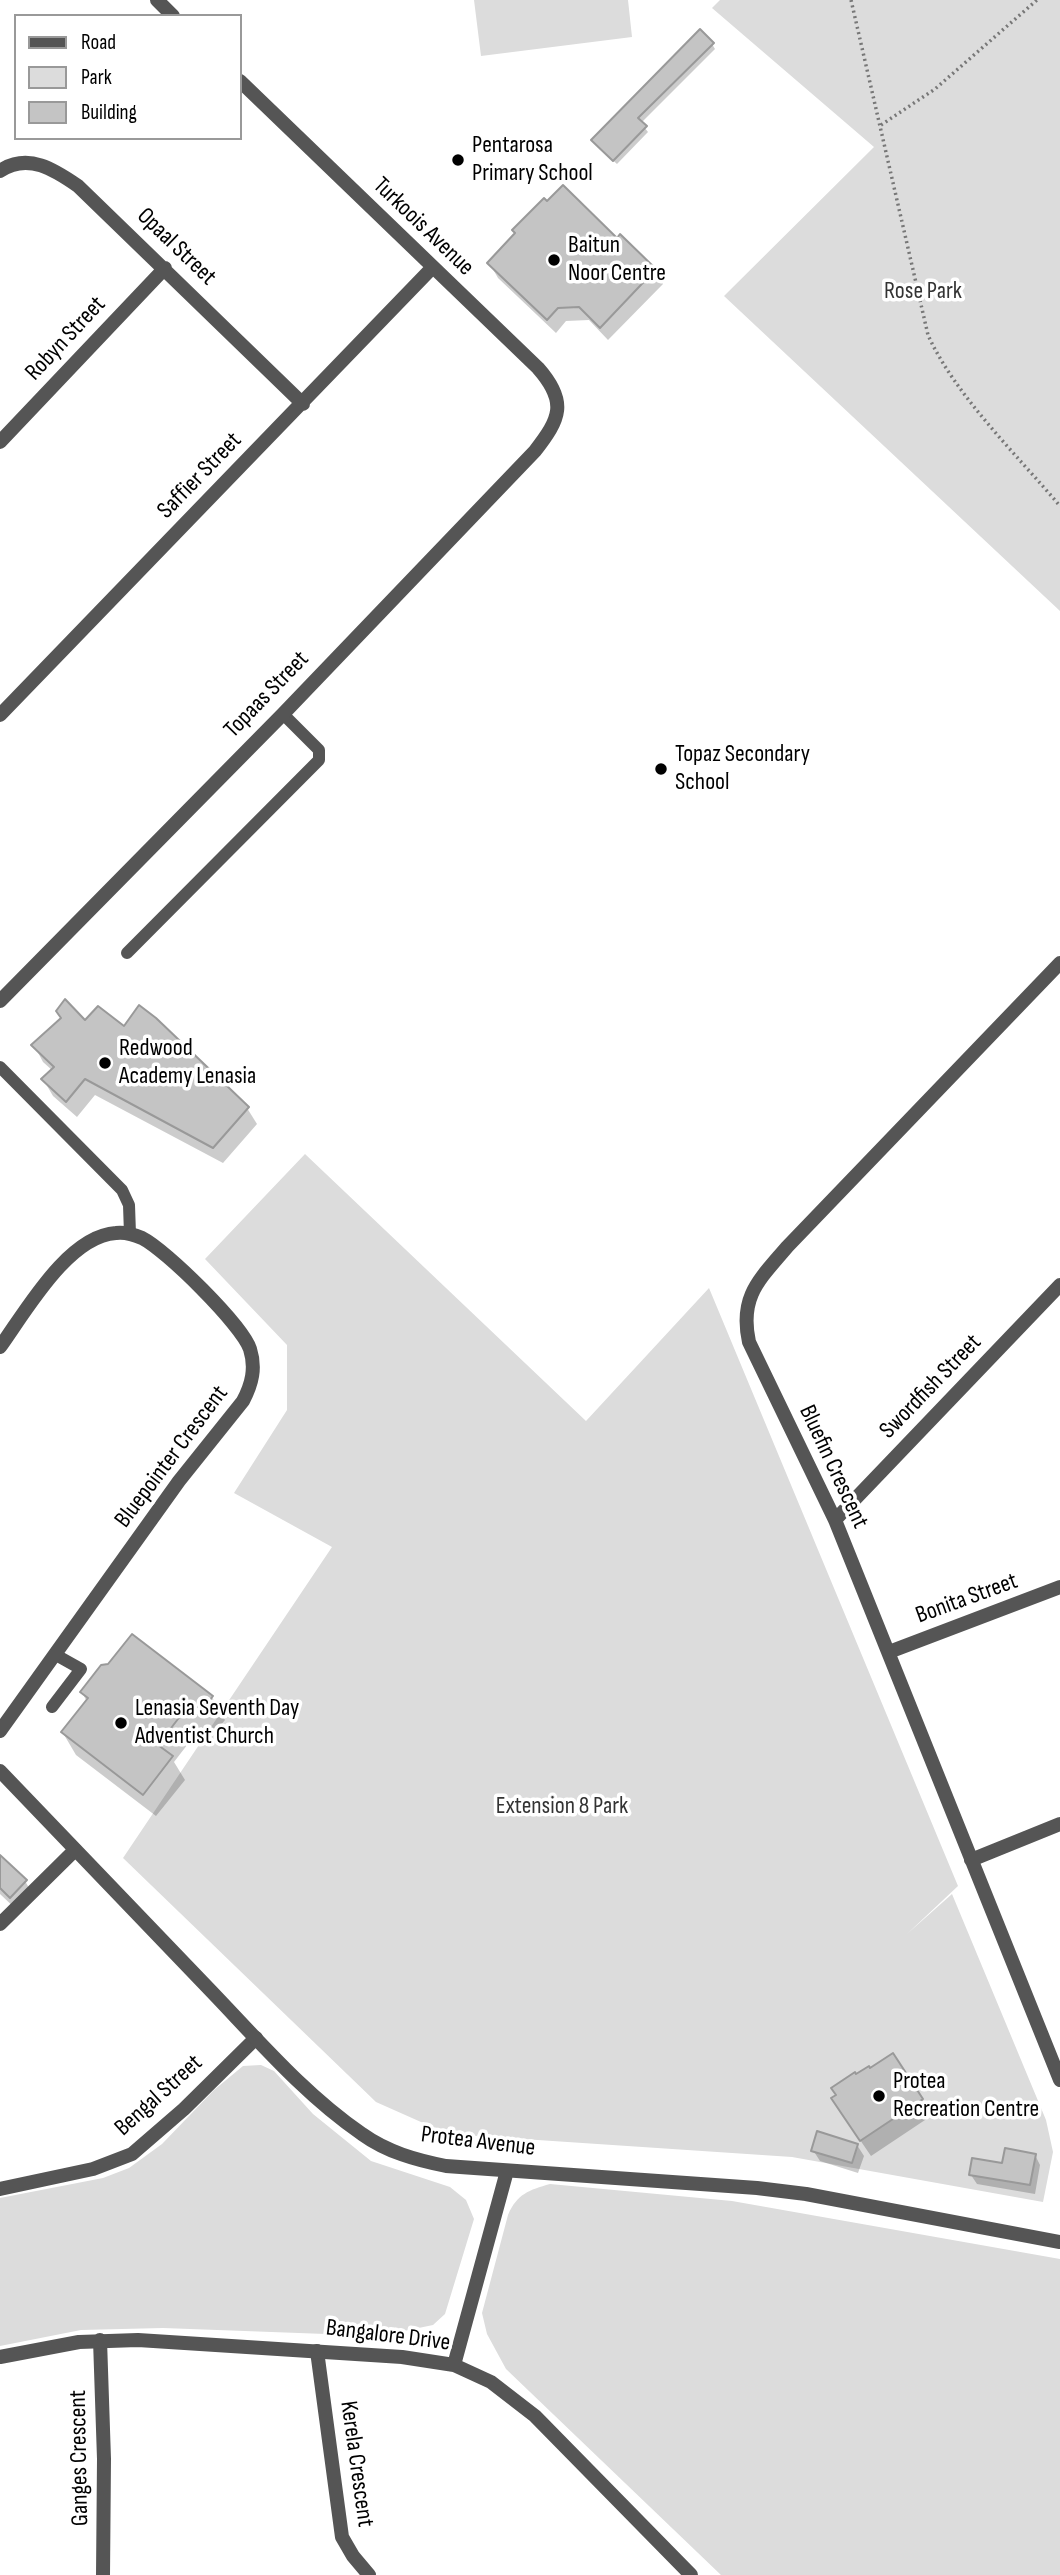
<!DOCTYPE html>
<style>
body{margin:0}
#map{position:relative;width:1060px;height:2575px;overflow:hidden;background:#fff;font-family:"Sofia Sans Condensed",sans-serif}
canvas{display:block}
.legend{position:absolute;left:14px;top:14px;width:228px;height:126px;box-sizing:border-box;background:#fff;border:2px solid #999;margin:0;padding:9px 12px;list-style:none;font-size:21px;color:#000}
.legend li{display:flex;align-items:center;gap:14px;height:35px}
.legend b{width:35px;border:2px solid #999}
</style>
<div id="map">
<canvas width="1060" height="2575"></canvas>
<ul class="legend">
<li><b style="height:9px;background:#555"></b>Road</li>
<li><b style="height:19px;background:#dcdcdc"></b>Park</li>
<li><b style="height:19px;background:#c4c4c4"></b>Building</li>
</ul>
</div>
<script>
const context = document.querySelector('canvas').getContext('2d');
context.lineJoin = 'round';
function paint(path, color) {
  context.fillStyle = color;
  context.fill(path, 'evenodd');
}
function stroke(path, color, width, dash) {
  context.strokeStyle = color;
  context.lineWidth = width;
  context.lineCap = dash ? 'butt' : 'round';
  context.setLineDash(dash || []);
  context.stroke(path);
}
function label(font, color, halo, rows, align = 'center') {
  context.font = font + ' "Sofia Sans Condensed",sans-serif';
  context.lineWidth = 7;
  context.setLineDash([]);
  context.textBaseline = 'middle';
  context.strokeStyle = halo;
  context.fillStyle = color;
  for (const [text, x, y, turn = 0] of rows) {
    context.save();
    context.translate(x, y);
    context.rotate((+turn || 0) * Math.PI / 180);
    context.textAlign = isNaN(turn) ? turn : align;
    if (halo) context.strokeText(text, 0, 0);
    context.fillText(text, 0, 0);
    context.restore();
  }
}
paint(new Path2D(`
 M474 0H628L632 37 481 56Z
 M720 0H1060V611L724 296 874 147 712 8Z
 M305 1154 586 1421 709 1288 958 1886 907 1934 952 1894 1046 2120 1053 2152 1043 2202 792 2157 448 2134 376 2102 123 1858 332 1547 234 1493 287 1410V1345L205 1259Z
 M261 2065 274 2071 313 2114 371 2161 450 2187 466 2200 474 2219 445 2314 433 2325 380 2336 163 2328 81 2330 0 2346V2198L103 2178 129 2168 162 2144 214 2090 243 2066Z
 M550 2184 732 2201 1060 2259V2575H721L506 2369 487 2334 482 2313 508 2215C517 2194 529 2190 550 2184Z`), '#dcdcdc');
paint(new Path2D(`
 M712 44 715 49 641 123 648 132 617 164 596 145Z
 M620 237 655 271 663 284 608 340 589 320 566 321 556 333 498 278 490 264 617 240Z
 M85 1022 247 1108 257 1124 223 1163 95 1095 77 1117 53 1096 43 1079 53 1071 43 1062 34 1045Z
 M82 1692 212 1697 225 1720 212 1736 201 1727 174 1762 185 1780 156 1816 76 1755 63 1733 87 1702Z
 M0 1857 25 1881 35 1898 20 1913 0 1894Z
 M922 2099 931 2116 871 2156 843 2115Z
 M857 2145 864 2156 858 2173 820 2161 813 2150Z
 M1035 2155 1040 2165 1035 2194 977 2184 971 2175Z`), '#0003');
const building = new Path2D(`
 M700 29 714 43 638 118 647 126 613 161 591 140Z
 M563 185 617 238 620 234 656 269 600 328 579 307 558 308 547 320 487 263 515 233 512 230 544 198 547 201Z
 M65 999 85 1020 98 1006 124 1026 139 1005 156 1018 249 1107 213 1148 85 1079 66 1102 41 1079 54 1067 31 1045 61 1018 56 1011Z
 M132 1634 213 1696 199 1714 188 1706 158 1745 173 1756 143 1795 61 1732 88 1698 80 1692 101 1665 108 1664Z
 M0 1855 27 1880 10 1898 0 1888Z
 M893 2053 923 2099 860 2141 831 2098 836 2095 831 2088 855 2072 856 2074 869 2066 870 2068Z
 M817 2131 858 2144 852 2163 811 2151Z
 M1005 2148 1036 2154 1030 2185 969 2175 972 2158 1002 2163Z`);
paint(building, '#c4c4c4');
stroke(building, '#999', 2);
stroke(new Path2D(`
 M851 0 928 335C955 395 1017 455 1060 506
 M881 125 935 89 1037 0`), '#777', 3.5, [2, 3.5]);
stroke(new Path2D(`
 M127 953 319 760V750L283 714
 M0 1067 122 1190 129 1205 130 1234
 M52 1707 81 1669 56 1655`), '#555', 12);
stroke(new Path2D(`
 M157 0 173 16
 M0 171C28 152 55 170 78 186L303 404
 M0 442 165 268
 M0 715 432 268
 M1060 963 787 1247C760 1279 739 1296 749 1342L835 1520 1060 2080
 M0 1001 283 714 535 451C560 419 568 402 538 368L240 81
 M0 1347C26 1311 68 1236 116 1233 124 1232 135 1235 142 1238 166 1250 242 1325 250 1349 256 1368 252 1384 243 1401L179 1481 0 1731
 M835 1520 1060 1285
 M889 1652 1060 1587
 M971 1860 1060 1824
 M0 1924 75 1850
 M0 2189 93 2169 132 2154 184 2109 256 2038
 M100 2340 104 2459 103 2575
 M317 2351 342 2537 353 2556 369 2575`), '#555', 14);
stroke(new Path2D(`
 M0 1771C70 1844 141 1918 211 1991 258 2040 305 2095 362 2134 387 2152 416 2160 446 2166L757 2188 806 2194 1060 2242
 M0 2357 79 2342 138 2340 402 2357 454 2365 491 2382 535 2416 691 2575
 M454 2365 507 2171`), '#555', 14);
for (const [x, y, r, color] of [
 [458,160,7,"#000"],
 [554,260,7,"#000"],
 [661,769,7,"#000"],
 [105,1063,7,"#000"],
 [121,1723,7,"#000"],
 [879,2096,7,"#000"]
]) {
  const dot = new Path2D();
  dot.arc(x, y, r, 0, 2 * Math.PI);
  context.fillStyle = color;
  context.fill(dot);
  stroke(dot, '#fff', 2.5);
}
label('24px', '#000', '#fff', [
 ["Pentarosa",472,146],
 ["Primary School",472,174],
 ["Baitun",568,246],
 ["Noor Centre",568,274],
 ["Topaz Secondary",675,755],
 ["School",675,783],
 ["Redwood",119,1049],
 ["Academy Lenasia",119,1077],
 ["Lenasia Seventh Day",135,1709],
 ["Adventist Church",135,1737],
 ["Protea",893,2082],
 ["Recreation Centre",893,2110]
], 'left');
label('24px', '#000', '#fff', [
 ["Turkoois Avenue",423,227,44],
 ["Opaal Street",176,247,44],
 ["Robyn Street",66,339,-47],
 ["Saffier Street",200,476,-46],
 ["Topaas Street",267,695,-46],
 ["Swordfish Street",931,1387,-46],
 ["Bluepointer Crescent",172,1457,-53],
 ["Bluefin Crescent",833,1467,65],
 ["Bonita Street",967,1599,-20],
 ["Bengal Street",159,2096,-42],
 ["Protea Avenue",478,2142,7],
 ["Bangalore Drive",388,2336,7],
 ["Ganges Crescent",80,2458,-91],
 ["Kerela Crescent",356,2464,82]
]);
label('24px', '#333', '#fff', [
 ["Rose Park",923,292],
 ["Extension 8 Park",562,1807]
]);
</script>
